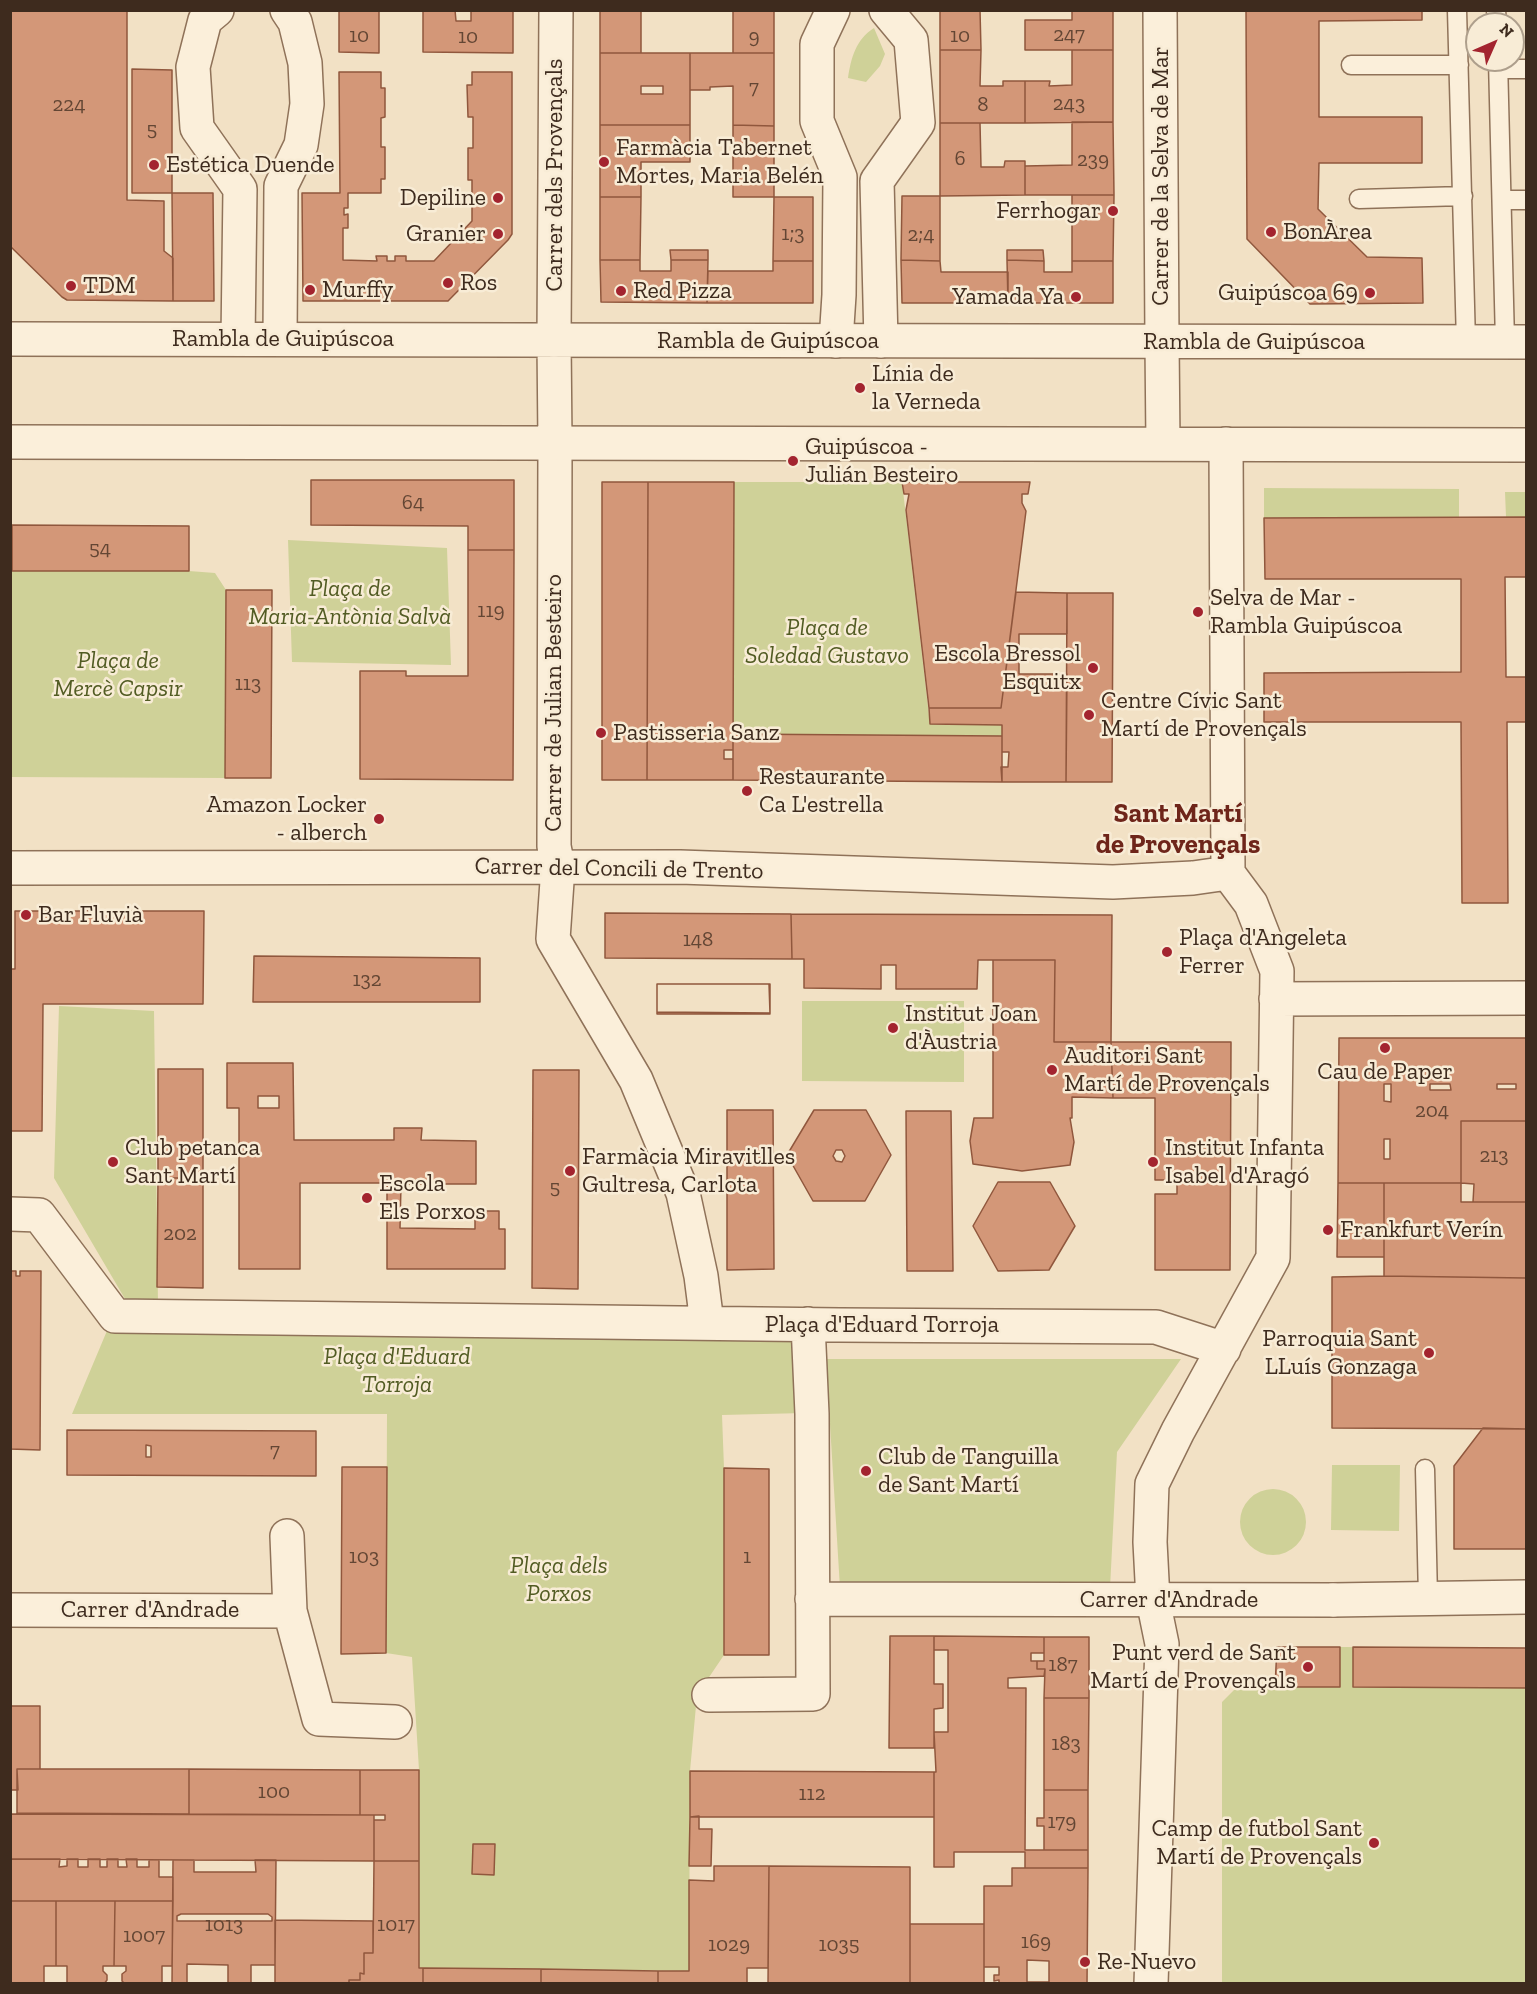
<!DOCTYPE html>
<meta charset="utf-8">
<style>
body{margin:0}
#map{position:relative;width:1537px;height:1994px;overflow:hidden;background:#f2e1c5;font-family:"Zilla Slab",serif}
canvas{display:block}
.frame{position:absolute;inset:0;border:12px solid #3e2b1e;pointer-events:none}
.north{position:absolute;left:1465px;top:12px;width:60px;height:60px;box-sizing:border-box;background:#f8ecd6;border:2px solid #ae9f8c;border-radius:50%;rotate:45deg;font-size:16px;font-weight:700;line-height:24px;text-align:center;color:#3e2b1e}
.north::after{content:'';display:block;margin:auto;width:21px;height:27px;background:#a3242f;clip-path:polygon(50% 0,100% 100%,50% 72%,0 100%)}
</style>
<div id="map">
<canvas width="1537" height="1994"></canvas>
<div class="frame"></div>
<div class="north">N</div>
</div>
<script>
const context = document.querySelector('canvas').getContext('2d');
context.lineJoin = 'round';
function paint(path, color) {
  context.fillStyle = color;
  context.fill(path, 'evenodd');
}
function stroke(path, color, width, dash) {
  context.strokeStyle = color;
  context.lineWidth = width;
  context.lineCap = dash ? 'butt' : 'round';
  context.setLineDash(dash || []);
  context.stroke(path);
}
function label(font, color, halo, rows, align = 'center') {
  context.font = font + ' "Zilla Slab",serif';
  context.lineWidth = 5;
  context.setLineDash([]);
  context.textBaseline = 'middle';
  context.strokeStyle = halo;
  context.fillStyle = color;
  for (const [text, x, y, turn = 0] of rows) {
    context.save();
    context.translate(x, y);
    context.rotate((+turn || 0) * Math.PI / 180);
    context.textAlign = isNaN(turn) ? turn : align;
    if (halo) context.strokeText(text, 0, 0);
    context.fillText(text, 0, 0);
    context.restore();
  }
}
paint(new Path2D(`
 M874 28 885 54 880 66 866 82 848 78C851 58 856 39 874 28Z
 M734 482H902L930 724 1002 725V736L733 734Z
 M1264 488 1459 489V517L1264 518Z
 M1505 492H1526V517H1506Z
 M288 540 447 548 451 665 292 662Z
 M11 571H189L215 573 226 590 225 778 11 777Z
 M802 1001H964V1082L802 1081Z
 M59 1006 154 1011 158 1304H128L54 1178Z
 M109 1326 804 1329 805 1413 722 1415 724 1468V1655L697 1695 690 1771 689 1971 419 1968V1770L412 1657 386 1653 387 1414H72Z
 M826 1359H1181L1117 1452 1110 1588H840Z
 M1332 1465H1400L1399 1531 1331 1530Z
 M1240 1522a33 33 0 1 1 66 0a33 33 0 1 1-66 0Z
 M1340 1647 1526 1648V1983L1222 1984V1702L1237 1687H1340Z`), '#cfd198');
const building = new Path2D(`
 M10 10H127V200L164 201V251L173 258V301L67 300 62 297 10 246Z
 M339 10H379V53L339 52Z
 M423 10H455L456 21H471V10H513V53L423 52Z
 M600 10H641V53H600Z
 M733 10H774V53H733Z
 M940 10H980L981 50H940Z
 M1072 10H1113V50H1025V20H1072Z
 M1246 10H1422V20L1319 21V117H1422V163H1319L1318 209 1367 257 1422 258 1423 303 1310 304 1247 239Z
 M940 50H981L980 86H1003V81H1025V123H940Z
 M1072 50H1113V122L1025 123V81H1050L1049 86 1072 85Z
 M600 53H690V125H600ZM641 86H663V94H641Z
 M690 53H774V126L733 125V86L710 87V90H690Z
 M132 69 172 70V193H132Z
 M339 72H381V88H385V117L381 118V147H385V179H381V193H348V208H344V215L348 214V228H343V260L377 261 376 256H387V261H395V256H406V261H434L472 221V180H468V148H473V117H468L467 85H472V72H512V234L508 240 448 301H303L302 193H340Z
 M1072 122H1113L1114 195H1025V166L1072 165Z
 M940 123H980L981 167H1004L1005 161H1025V195L940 196Z
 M600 125H690V162H641V197H600Z
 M733 125 774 126V197H733Z
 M172 193H213L214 301H173Z
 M1072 195H1114L1113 261H1072Z
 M902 196H940V261L901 260Z
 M600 197H641L640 260H600Z
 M774 197H813V261H773Z
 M670 250H708V260H671Z
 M1007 250H1043L1044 261 1007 260Z
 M600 260H640V271H671V260H708L707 303 601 302Z
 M901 260 940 261 941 272H1008V303H902Z
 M1007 260 1044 261V272H1072V261H1113V303H1008Z
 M773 261H813V303H707L708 271H773Z
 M311 480H514V550H468V526L311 525Z
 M602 482H648L647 780H602Z
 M648 482H734L733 750H724V759H733V780H647Z
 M902 482H1030L1028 494H1022V503L1026 511 1001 708H929L906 510 909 494H904Z
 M1526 517V577H1505L1506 677H1526V722H1507L1508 903H1462L1461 722H1264V673L1461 672V579H1265L1264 518Z
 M12 525 189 526V571H12Z
 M468 550H514L513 780 360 779V671H406V676H468Z
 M226 590H272L271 778H225Z
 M1016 592 1067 593V634H1019V674H1067L1066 782H1002L1001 767H1008L1009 752H1002V725L930 724 929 708H1001Z
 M1067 593H1113L1112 782H1066Z
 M733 734 1002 736V782L733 780Z
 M15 911H204L203 1004H43L42 1131H10V969H15Z
 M605 913 791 914 792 959 605 958Z
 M791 914 1112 915 1111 1042H1054L1055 960H978L977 989H896V965H881V989L804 988V959H792Z
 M254 956 480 958V1002H253Z
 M993 960H1055L1054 1042H1111L1113 1098 1072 1097V1118H1070L1074 1142 1070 1165 1022 1171 973 1164 970 1141 974 1118H993Z
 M657 984H769L770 1014H657Z
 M657 984H770V1013L657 1012Z
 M1339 1038H1526V1121H1461V1183H1338ZM1384 1084H1391V1102L1384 1101ZM1430 1084H1450L1451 1090H1430ZM1497 1084H1516V1089H1497ZM1384 1139H1390V1159H1384Z
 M1111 1042H1231L1230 1270H1155V1194H1177V1180H1155V1098H1113Z
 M227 1063H293L294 1140H394V1128H422L421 1140 476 1141V1184H401L400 1228 475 1229V1211H499V1229H505V1269H387V1183H300V1269H239V1108H227ZM258 1096H279V1108H258Z
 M158 1069H203V1178H158Z
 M533 1070H579L578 1289 532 1288Z
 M727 1110H773L774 1269 727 1270Z
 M814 1110H866L891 1155 865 1201H813L787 1155ZM836 1150H842L845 1156 842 1162 836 1161 833 1156Z
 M906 1111H951L953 1271H907Z
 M1461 1121H1526V1202H1473L1474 1184 1461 1183Z
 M158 1178H203V1288L157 1287Z
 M998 1182H1050L1075 1226 1049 1270 998 1271 973 1226Z
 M1338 1183H1384V1257H1337Z
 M1384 1183H1461V1202H1526V1278L1384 1276Z
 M10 1271H16V1276H20V1271H41L40 1450 10 1449Z
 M1384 1276 1526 1278V1429L1332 1428V1277Z
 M1483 1428 1526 1429V1549H1454V1466Z
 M67 1430 316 1431V1476L67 1475ZM146 1445 151 1446V1457H146Z
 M342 1467H387L386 1653 341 1654Z
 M724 1468 769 1469V1655H724Z
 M890 1636H934V1684H943V1708L934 1709V1748H889Z
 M934 1636 1044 1637V1653H1031V1661H1037V1669H1045L1044 1676 1008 1678V1688H1026L1025 1850H1088V1868H1025V1852H954V1867H934V1772H936L934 1732H948V1650H934Z
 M1044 1637H1089V1698H1044L1045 1669H1037V1661H1044Z
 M1277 1647H1340V1687H1275Z
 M1353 1647 1526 1648V1688L1353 1687Z
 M1044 1698H1089L1088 1790H1044Z
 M10 1706H40V1769H17L18 1790H10Z
 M17 1769H189V1814L17 1813Z
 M189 1769 360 1770V1815L189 1814Z
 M360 1770H419V1861H374V1820H385V1815H360Z
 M690 1771 934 1772V1817H690Z
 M1044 1790H1088V1850H1044V1826H1037V1818H1044Z
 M10 1814 374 1815V1861L10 1859Z
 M699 1816V1829H712L711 1866H689L690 1817Z
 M473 1844H495L494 1875 472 1874Z
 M10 1859H60L59 1867 67 1866V1859H78V1867H88V1859H100V1867H107V1859H118V1867H127L126 1859H137V1867H149V1860H159V1877H173V1901H10Z
 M173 1860H194V1872H256L255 1860H276L275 1965H251V1984H228V1965L187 1964V1984H172ZM181 1914H268L272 1917V1921H177V1916Z
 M374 1861H419V1968H423V1984H349V1980H360V1973L364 1974V1953H373Z
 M714 1866H769L768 1968H747V1984H658V1971H689V1880L714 1881Z
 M769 1866 910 1867V1984H768Z
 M1012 1868H1088L1087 1984H999V1980L994 1981V1975H999V1967H984V1886H1012ZM1027 1960 1049 1961V1982H1027Z
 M10 1901H56V1966H44V1984H10Z
 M56 1901H115L114 1966H103V1971L107 1975V1980L104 1984H67V1966H56Z
 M115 1901H173L172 1966H162V1984H125L122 1981V1974L126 1971V1966H114Z
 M275 1920 373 1921V1953H364V1974L360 1973V1980H349V1984H275Z
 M910 1924H984V1984H910Z
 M423 1968 541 1969V1984H423Z
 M541 1969 658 1971V1984H541Z`);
paint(building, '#d39778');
stroke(building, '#90573d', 1.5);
const service = new Path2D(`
 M1457 10 1466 343
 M1496 10 1497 24
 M1498 60 1505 342
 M1351 65H1459
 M1498 69H1526
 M1359 199 1463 196
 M1502 200H1526
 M1425 1469 1428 1598`);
const minor = new Path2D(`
 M217 10 205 20 193 67 197 128 240 189 238 339
 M833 10 817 44V121L840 177 839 295 836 341
 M1160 10 1162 342
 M280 339 281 186 301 145 307 104 305 63 295 22 287 10
 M554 340 556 10
 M881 341 877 181 918 123 911 40 886 10
 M555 443 554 846 558 867 553 939 636 1080 683 1193 701 1276 707 1323
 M10 868 680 867 1113 882 1193 878 1228 873
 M1276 999 1526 998
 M10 1214 39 1215 115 1316 840 1325 1156 1327 1224 1349
 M287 1536 290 1611
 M812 1599 1333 1600
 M1153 1600 1150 1542 1152 1484 1178 1431 1273 1258 1277 971 1251 904 1228 873 1226 444
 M10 1610 290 1611 319 1719 395 1722
 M709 1695 813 1694 812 1414 808 1324`);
const tertiary = new Path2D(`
 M10 339 1526 342
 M554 340 555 443
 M1162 342 1163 444
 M10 442 1526 445
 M1333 1600 1526 1597
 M1151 1984 1162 1644 1153 1600`);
stroke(service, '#8f7259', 21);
stroke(minor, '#8f7259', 36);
stroke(tertiary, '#8f7259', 36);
stroke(service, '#fbefda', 18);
stroke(minor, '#fbefda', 33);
stroke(tertiary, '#fbefda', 33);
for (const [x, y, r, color] of [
 [604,162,6,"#a3242f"],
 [154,165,6,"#a3242f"],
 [498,198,6,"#a3242f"],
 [1113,211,6,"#a3242f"],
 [1271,232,6,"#a3242f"],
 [498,234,6,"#a3242f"],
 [448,283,6,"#a3242f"],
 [71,286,6,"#a3242f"],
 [310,290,6,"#a3242f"],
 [621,291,6,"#a3242f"],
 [1370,293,6,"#a3242f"],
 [1076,297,6,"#a3242f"],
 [860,388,6,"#a3242f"],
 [793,461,6,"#a3242f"],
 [1198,612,6,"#a3242f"],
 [1093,668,6,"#a3242f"],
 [1089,715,6,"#a3242f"],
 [601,733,6,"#a3242f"],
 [747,791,6,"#a3242f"],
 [379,819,6,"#a3242f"],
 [26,915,6,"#a3242f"],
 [1167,952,6,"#a3242f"],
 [893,1028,6,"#a3242f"],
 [1385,1048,6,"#a3242f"],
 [1052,1070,6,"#a3242f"],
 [113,1162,6,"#a3242f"],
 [1153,1162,6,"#a3242f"],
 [570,1171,6,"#a3242f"],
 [367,1198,6,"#a3242f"],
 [1328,1230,6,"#a3242f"],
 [1429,1353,6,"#a3242f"],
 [866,1471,6,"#a3242f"],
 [1308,1667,6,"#a3242f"],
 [1374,1843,6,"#a3242f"],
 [1085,1962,6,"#a3242f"]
]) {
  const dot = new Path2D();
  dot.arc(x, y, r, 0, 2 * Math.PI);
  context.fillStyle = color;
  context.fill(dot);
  stroke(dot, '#f8ecd6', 2);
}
label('21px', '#634634', null, [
 ["247",1069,35],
 ["10",359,36],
 ["10",960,36],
 ["10",468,37],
 ["9",754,37],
 ["7",754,88],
 ["243",1069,104],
 ["224",69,105],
 ["8",983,105],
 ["5",152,130],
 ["6",960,159],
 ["239",1093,160],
 ["1;3",793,234],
 ["2;4",921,235],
 ["64",413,503],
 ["54",100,549],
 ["119",491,611],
 ["113",248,684],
 ["148",698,940],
 ["132",367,980],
 ["204",1432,1111],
 ["213",1494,1156],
 ["5",555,1188],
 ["202",180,1234],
 ["7",275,1451],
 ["103",364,1557],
 ["1",747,1557],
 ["187",1063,1665],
 ["183",1066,1744],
 ["100",274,1792],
 ["112",812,1794],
 ["179",1062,1822],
 ["1013",224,1925],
 ["1017",396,1925],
 ["1007",144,1936],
 ["169",1036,1942],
 ["1029",729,1945],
 ["1035",839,1945]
]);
label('24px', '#3e2b1e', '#f8ecd6', [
 ["Farmàcia Tabernet",616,148],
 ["Mortes, Maria Belén",616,176],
 ["Estética Duende",166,165],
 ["Depiline",486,198,"right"],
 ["Ferrhogar",1101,211,"right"],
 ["BonÀrea",1283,232],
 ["Granier",486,234,"right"],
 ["Ros",460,283],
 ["TDM",83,286],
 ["Murffy",322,290],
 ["Red Pizza",633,291],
 ["Guipúscoa 69",1358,293,"right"],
 ["Yamada Ya",1064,297,"right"],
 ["Línia de",872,374],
 ["la Verneda",872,402],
 ["Guipúscoa -",805,447],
 ["Julián Besteiro",805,475],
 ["Selva de Mar -",1210,598],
 ["Rambla Guipúscoa",1210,626],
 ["Escola Bressol",1081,654,"right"],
 ["Esquitx",1081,682,"right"],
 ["Centre Cívic Sant",1101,701],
 ["Martí de Provençals",1101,729],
 ["Pastisseria Sanz",613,733],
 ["Restaurante",759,777],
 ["Ca L'estrella",759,805],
 ["Amazon Locker",367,805,"right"],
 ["- alberch",367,833,"right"],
 ["Bar Fluvià",38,915],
 ["Plaça d'Angeleta",1179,938],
 ["Ferrer",1179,966],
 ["Institut Joan",905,1014],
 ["d'Àustria",905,1042],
 ["Auditori Sant",1064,1056],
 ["Martí de Provençals",1064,1084],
 ["Cau de Paper",1385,1072,"center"],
 ["Club petanca",125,1148],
 ["Sant Martí",125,1176],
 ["Institut Infanta",1165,1148],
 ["Isabel d'Aragó",1165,1176],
 ["Farmàcia Miravitlles",582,1157],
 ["Gultresa, Carlota",582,1185],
 ["Escola",379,1184],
 ["Els Porxos",379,1212],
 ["Frankfurt Verín",1340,1230],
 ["Parroquia Sant",1417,1339,"right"],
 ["LLuís Gonzaga",1417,1367,"right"],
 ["Club de Tanguilla",878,1457],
 ["de Sant Martí",878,1485],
 ["Punt verd de Sant",1296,1653,"right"],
 ["Martí de Provençals",1296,1681,"right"],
 ["Camp de futbol Sant",1362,1829,"right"],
 ["Martí de Provençals",1362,1857,"right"],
 ["Re-Nuevo",1097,1962]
], 'left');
label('24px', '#3e2b1e', '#f8ecd6', [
 ["Carrer dels Provençals",555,175,-90],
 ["Carrer de la Selva de Mar",1161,176,-90],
 ["Rambla de Guipúscoa",283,339],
 ["Rambla de Guipúscoa",768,341],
 ["Rambla de Guipúscoa",1254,342],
 ["Carrer de Julian Besteiro",554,703,-90],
 ["Carrer del Concili de Trento",619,869,1],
 ["Plaça d'Eduard Torroja",882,1325],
 ["Carrer d'Andrade",1169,1600],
 ["Carrer d'Andrade",150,1610]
]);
label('italic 24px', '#525c23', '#f8ecd6', [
 ["Plaça de",350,589],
 ["Maria-Antònia Salvà",350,617],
 ["Plaça de",827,628],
 ["Soledad Gustavo",827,656],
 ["Plaça de",118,661],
 ["Mercè Capsir",118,689],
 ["Plaça d'Eduard",397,1357],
 ["Torroja",397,1385],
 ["Plaça dels",559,1566],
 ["Porxos",559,1594]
]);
label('bold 27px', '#6e251a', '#f8ecd6', [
 ["Sant Martí",1178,814],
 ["de Provençals",1178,845]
]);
</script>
